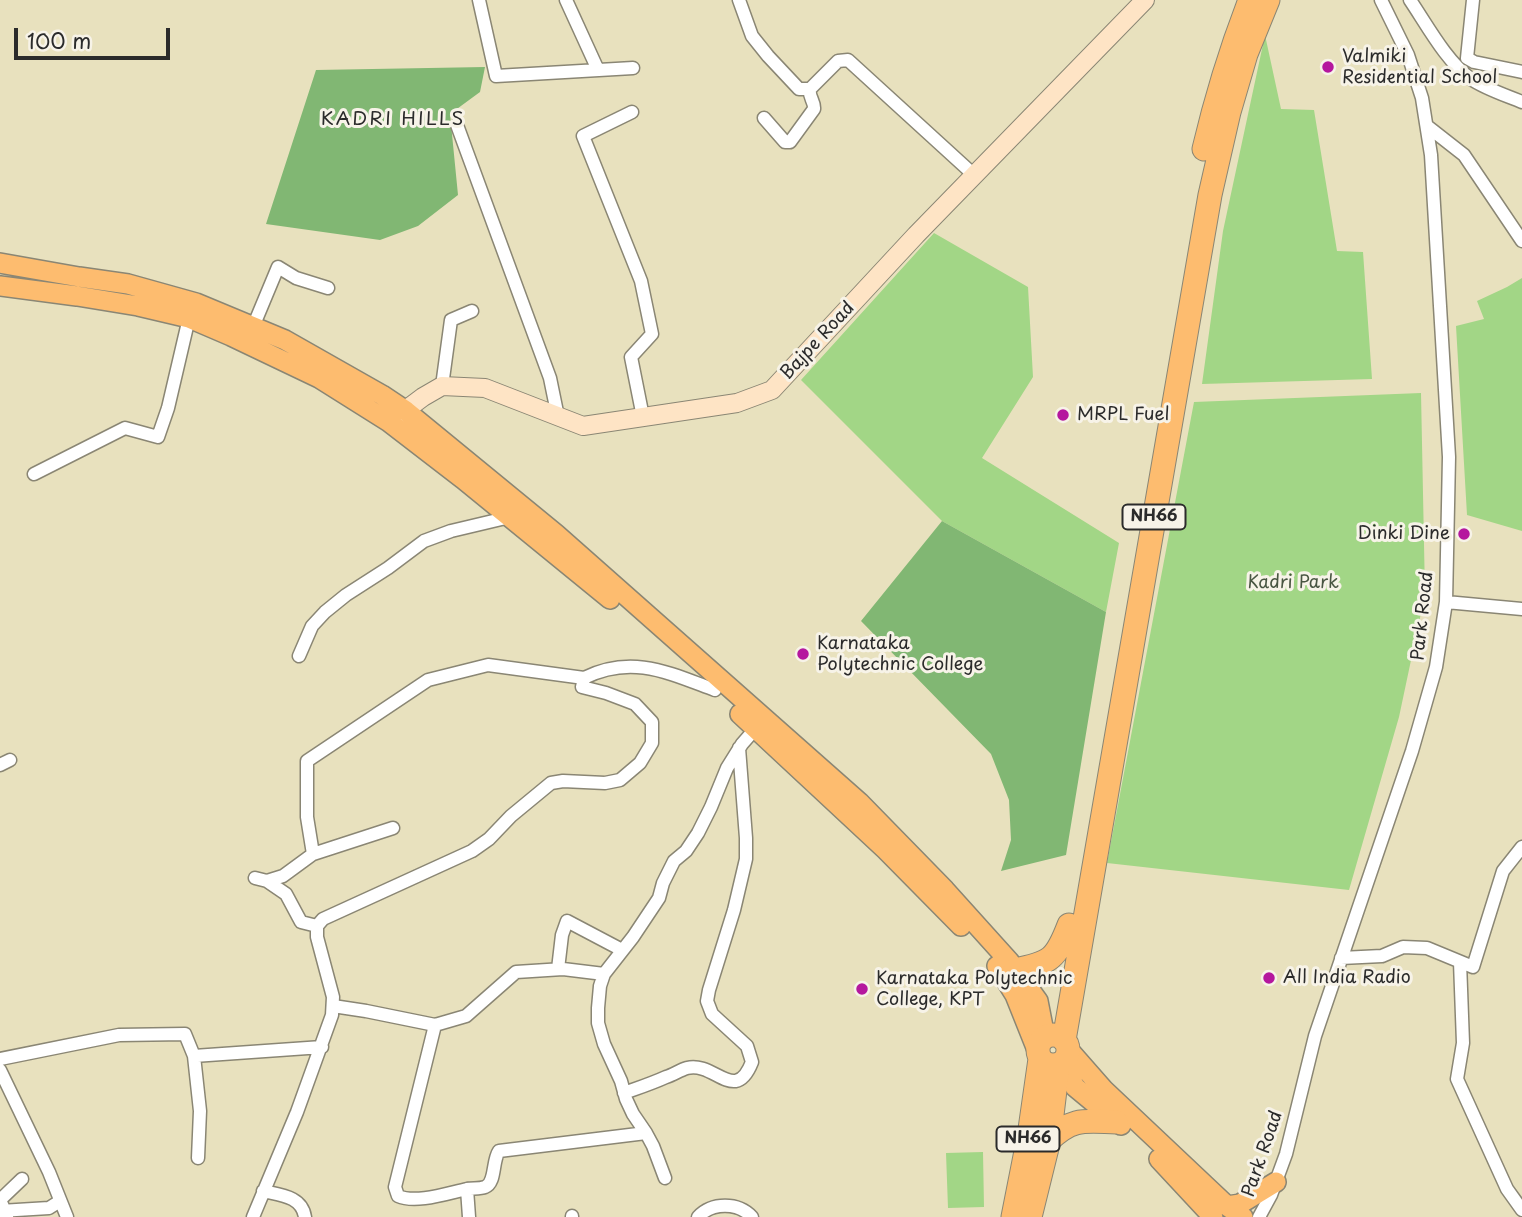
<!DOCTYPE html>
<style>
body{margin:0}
#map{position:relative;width:1522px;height:1217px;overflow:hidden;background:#e8e1be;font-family:"Playpen Sans",sans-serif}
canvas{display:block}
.scale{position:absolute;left:14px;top:28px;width:156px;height:32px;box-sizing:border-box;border:4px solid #2b2b2b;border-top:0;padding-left:9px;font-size:21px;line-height:24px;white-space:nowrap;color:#2b2b2b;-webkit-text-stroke:5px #f7f3e8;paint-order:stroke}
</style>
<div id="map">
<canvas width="1522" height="1217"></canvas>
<div class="scale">100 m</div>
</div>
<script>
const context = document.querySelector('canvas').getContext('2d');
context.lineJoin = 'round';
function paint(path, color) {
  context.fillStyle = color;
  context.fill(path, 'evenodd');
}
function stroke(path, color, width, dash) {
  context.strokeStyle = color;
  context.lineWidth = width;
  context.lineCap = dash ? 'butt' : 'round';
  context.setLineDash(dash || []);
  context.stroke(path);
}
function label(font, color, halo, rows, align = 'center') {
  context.font = font + ' "Playpen Sans",sans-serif';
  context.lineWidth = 6;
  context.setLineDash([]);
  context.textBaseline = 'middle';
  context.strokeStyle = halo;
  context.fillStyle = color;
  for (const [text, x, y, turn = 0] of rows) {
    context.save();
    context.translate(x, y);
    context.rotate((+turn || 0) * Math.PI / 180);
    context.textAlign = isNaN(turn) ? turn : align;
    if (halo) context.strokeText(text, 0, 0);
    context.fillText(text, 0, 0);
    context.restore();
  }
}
paint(new Path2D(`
 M1265 35 1281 109 1314 110 1337 251 1363 252 1372 379 1202 384 1223 231Z
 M934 233 1028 287 1033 377 982 458 1119 543 1106 612 942 521 801 380Z
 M1522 278V531L1467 515 1456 326 1484 319 1477 301 1507 287Z
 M1421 393 1425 594 1399 717 1349 890 1107 863 1194 402Z
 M983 1152 984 1207 948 1208 946 1153Z`), '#a2d686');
paint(new Path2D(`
 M485 67 480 92 450 114 458 195 418 226 380 240 266 224 316 70Z
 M942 521 1106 612 1066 855 1001 871 1011 840 1009 800 991 754 861 621Z`), '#81b773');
const street = new Path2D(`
 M479 0 496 76 633 68
 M566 0 598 70
 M739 0 752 36 768 56 799 89H810
 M1410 0C1427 25 1446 61 1471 79 1486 89 1505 95 1522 102
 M1473 0 1467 58 1474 62 1522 72
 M632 112 583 136 641 281 652 334 631 357 643 417
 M764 118 785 142H790L814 109C815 102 808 96 810 89L838 61 848 60 974 175
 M457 125 550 378 558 417
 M1427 126 1464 155 1522 241
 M253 327 278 267 296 278 328 288
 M442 386 451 320 472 311
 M34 474 125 428 158 437 168 408 189 318
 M1446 602 1522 609
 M299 656 312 626 325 612 346 595 388 568 424 541 451 531 510 517
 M0 765 10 760
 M313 854 393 828
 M255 878 267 881 283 876 313 854 307 817V761L428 680 488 665 584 678
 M267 881 286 894 301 922 317 926
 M1341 958 1382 956 1403 947 1427 948 1473 967 1503 871 1522 847
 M1460 962 1463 1043 1457 1079 1507 1189 1522 1210
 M558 969 562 935 567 921 622 950
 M333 1006 366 1011 435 1025 395 1187 398 1196C416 1204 448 1193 467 1189L469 1217
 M435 1025 466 1016 516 972 563 969 604 974
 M194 1056 322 1047
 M0 1059 119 1035 185 1034 194 1056 200 1111 198 1158
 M0 1070 49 1172 67 1217
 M624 1093C638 1088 653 1083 666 1077 673 1075 680 1070 687 1068 715 1061 735 1105 752 1062L747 1046 712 1014 707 1001 709 990 734 910 746 859V838L739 748
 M646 1133 653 1146 665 1178
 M467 1189C472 1188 480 1189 485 1187 496 1183 492 1161 499 1151L646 1133 633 1114 626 1099 621 1081 604 1044 598 1023V1008L600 986 604 974 633 937 659 898 663 883 674 861 686 851 698 833 711 807 727 768 742 744 756 728
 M263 1191C280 1195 302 1196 305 1217
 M0 1211 49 1208 60 1201
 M7 1216 0 1200 22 1179
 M253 1217 297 1112 332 1015 333 997 317 937V926L323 919 472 851 489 839 511 816 551 783 563 781 605 783 620 780 640 763 652 743V722L635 704 606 693 582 687 584 678C632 654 669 673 715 690
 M572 1217V1216
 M698 1217C712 1202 738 1202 752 1217
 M1259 1217 1271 1195 1286 1154 1315 1036 1412 751 1436 667 1446 602 1449 457 1431 155 1422 98 1408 55 1381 0`);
const secondary = new Path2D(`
 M395 418 423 397 442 386 485 388 583 426 737 403 772 390 916 235 1145 0`);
const primary = new Path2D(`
 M0 263 79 277 128 284 196 303 285 340 382 395 406 411 556 534 859 802 945 890 1009 961 1038 1001 1045 1037
 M0 286 77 296 138 306 189 318 231 336 319 378 389 422 463 479 610 599
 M740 714 886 850 961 926
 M997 966 1015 995 1037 1050
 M1068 1049 1104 1090 1227 1206 1243 1217
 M1062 1062 1075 1087 1121 1125
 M1159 1159 1213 1217
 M1227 1206 1240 1204 1276 1182`);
const highway = new Path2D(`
 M1204 149C1216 98 1231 49 1250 0
 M1015 970C1051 963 1056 959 1069 925
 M1038 1050a15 15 0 1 1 30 0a15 15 0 1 1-30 0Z
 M1064 1040 1210 195 1229 112 1246 54 1268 0
 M1049 1140C1073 1117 1085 1121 1116 1122
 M1013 1217 1029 1136 1040 1059
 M1030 1217 1049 1140 1058 1065`);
stroke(street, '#8a8674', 15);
stroke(secondary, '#8a8674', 20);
stroke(primary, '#8a8674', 22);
stroke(highway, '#8a8674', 25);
stroke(street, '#fff', 12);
stroke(secondary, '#fee4c5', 18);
stroke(primary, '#fdbc6f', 19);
stroke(highway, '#fdbc6f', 23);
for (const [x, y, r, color] of [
 [1328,67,7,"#b5179e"],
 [1063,415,7,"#b5179e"],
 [1464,534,7,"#b5179e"],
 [803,654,7,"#b5179e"],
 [1269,978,7,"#b5179e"],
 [862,989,7,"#b5179e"]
]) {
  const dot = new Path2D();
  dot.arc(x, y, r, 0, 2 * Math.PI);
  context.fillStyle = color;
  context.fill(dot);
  stroke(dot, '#f7f3e8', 2.5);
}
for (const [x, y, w] of [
 [1154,517,63],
 [1028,1139,63]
]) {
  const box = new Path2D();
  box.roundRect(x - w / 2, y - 12.5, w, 25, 5);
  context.fillStyle = '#f7f3e8';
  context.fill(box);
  stroke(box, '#2b2b2b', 2);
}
label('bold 16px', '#2b2b2b', null, [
 ["NH66",1154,517],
 ["NH66",1028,1139]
]);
label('18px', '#2b2b2b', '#f7f3e8', [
 ["Valmiki",1342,57],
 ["Residential School",1342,78],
 ["MRPL Fuel",1077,415],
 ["Dinki Dine",1450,534,"right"],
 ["Karnataka",817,644],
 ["Polytechnic College",817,665],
 ["All India Radio",1283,978],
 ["Karnataka Polytechnic",876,979],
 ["College, KPT",876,1000]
], 'left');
label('18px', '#2b2b2b', '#f7f3e8', [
 ["Bajpe Road",818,341,-47],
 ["Park Road",1423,616,-84],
 ["Park Road",1263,1154,-71]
]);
label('18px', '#495642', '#f7f3e8', [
 ["Kadri Park",1293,583]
]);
context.letterSpacing = '2px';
label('19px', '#2b2b2b', '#f7f3e8', [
 ["KADRI HILLS",393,120]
]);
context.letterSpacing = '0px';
</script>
